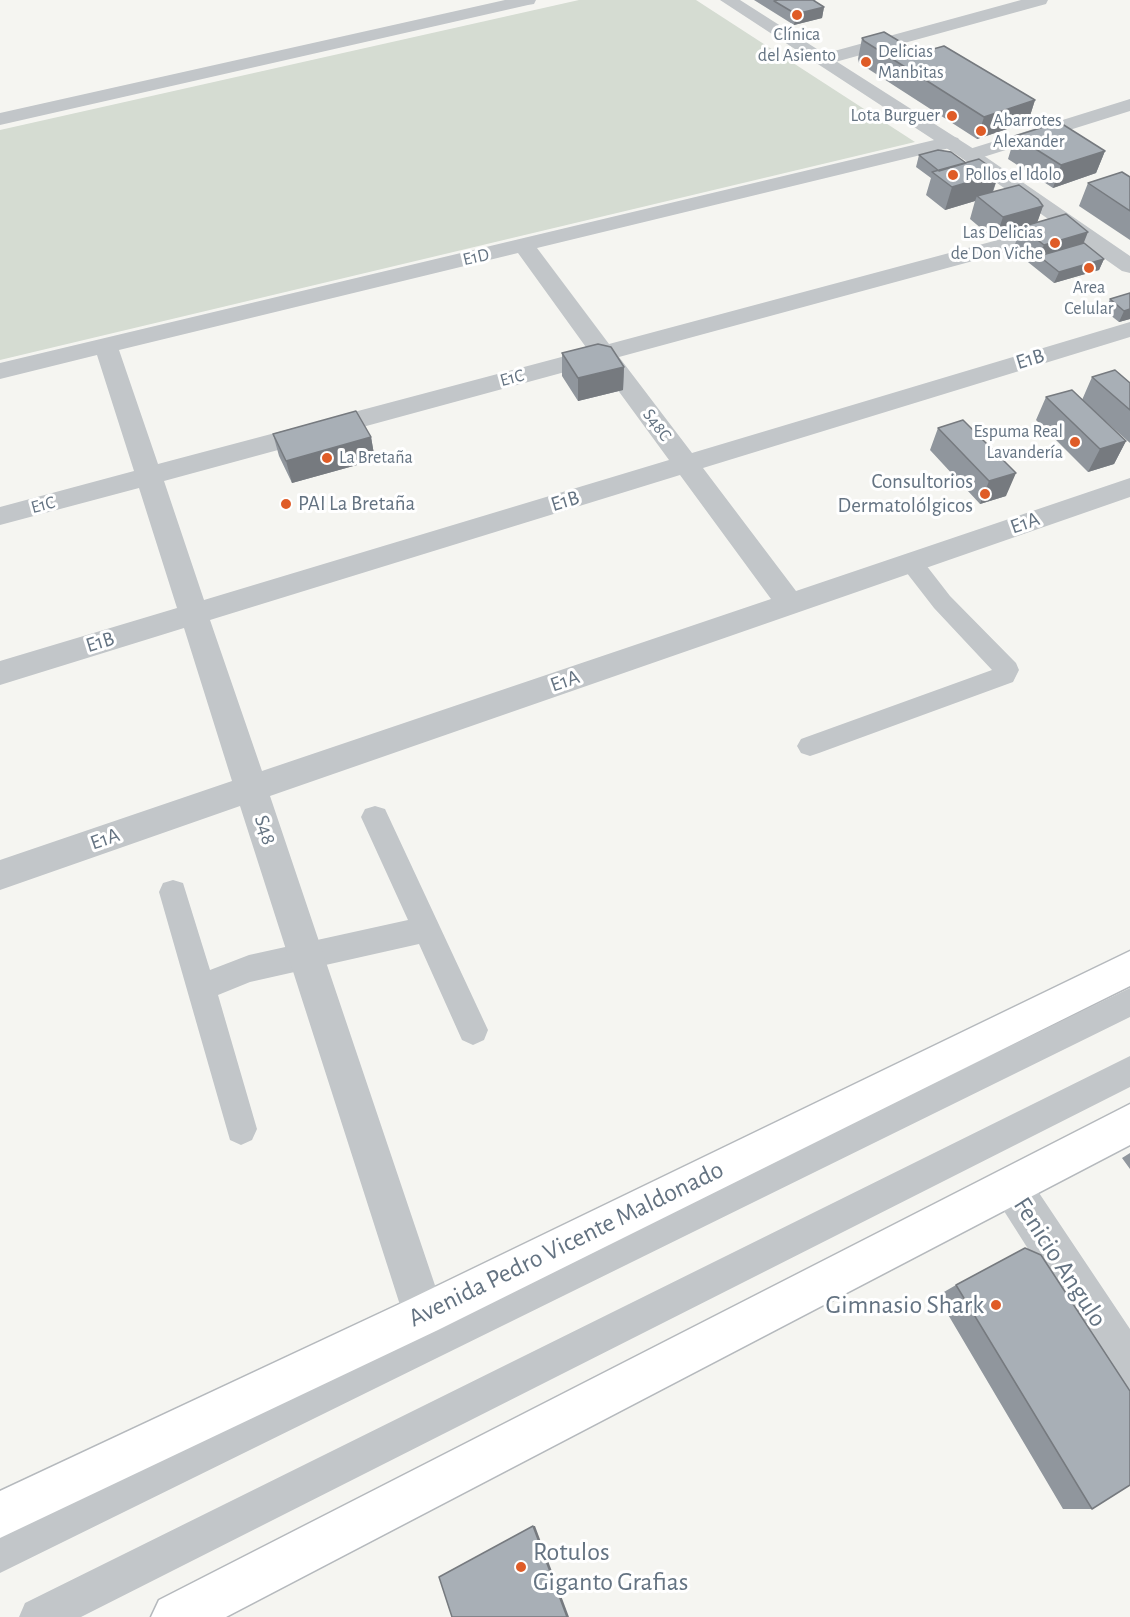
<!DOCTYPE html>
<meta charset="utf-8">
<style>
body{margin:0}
canvas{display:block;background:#f5f5f1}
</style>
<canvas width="1130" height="1617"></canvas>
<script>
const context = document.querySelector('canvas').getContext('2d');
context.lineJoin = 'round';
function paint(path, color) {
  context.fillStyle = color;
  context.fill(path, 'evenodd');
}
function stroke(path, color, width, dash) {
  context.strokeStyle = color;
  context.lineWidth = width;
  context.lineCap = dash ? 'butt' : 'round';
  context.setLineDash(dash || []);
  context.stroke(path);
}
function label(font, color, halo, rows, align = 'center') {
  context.font = font + ' "Alegreya Sans",sans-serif';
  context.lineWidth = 6;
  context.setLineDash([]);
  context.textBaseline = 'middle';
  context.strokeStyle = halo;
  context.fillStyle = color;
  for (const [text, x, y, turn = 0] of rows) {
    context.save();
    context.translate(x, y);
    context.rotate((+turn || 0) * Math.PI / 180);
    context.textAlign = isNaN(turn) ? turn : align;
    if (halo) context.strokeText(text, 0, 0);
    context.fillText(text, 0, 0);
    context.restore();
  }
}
paint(new Path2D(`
 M579 0H696L915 142 0 360V130Z`), '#d5dcd2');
const primary = new Path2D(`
 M1130 951V986L438 1330 0 1538V1491L408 1300Z
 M1130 1104V1145L226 1617H151L159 1600Z`);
stroke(primary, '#b5b9bd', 3);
paint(new Path2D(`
 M911 554 919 556 950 596 1016 663 1019 670 1013 682 819 753 810 756 801 753 797 746 801 739 992 670 934 608 903 568 899 562 903 556Z
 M375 806 385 809 488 1030 484 1040 473 1045 462 1040 419 944 250 982 218 995 257 1129 252 1140 241 1145 230 1140 159 892 163 883 173 880 183 883 210 970 249 955 408 920 361 817 365 809Z
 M1130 988V1017L0 1573V1533Z
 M1130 1056V1087L81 1617H19L25 1603Z`), '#c2c6c9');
paint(new Path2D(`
 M505 0H536L534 4 528 5 0 125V113Z
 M1021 0H1048L1046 4 828 64H816L813 60 816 56Z
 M1130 99V111L977 159H963L960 155 963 151Z
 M951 136 958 138 961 142 958 146 537 248 609 344 1024 233 1032 235 1035 240 1032 245 619 357 692 453 1130 322V337L703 468 796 591 1130 478V497L270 796 445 1315 438 1330 423 1337 408 1330 240 806 0 890V860L232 781 184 628 0 685V661L177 608 139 488 0 525V507L134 471 97 355 0 379V363ZM518 253 588 350 158 464 119 350ZM598 363 669 460 204 600 164 481ZM680 475 771 599 262 771 210 620Z
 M1011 1166 1025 1172 1130 1329V1390L1114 1384 997 1200 991 1186 997 1172Z`), '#c2c6c9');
paint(new Path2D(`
 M720 0H740L977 151 1130 256V273L1122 271 963 159Z`), '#c2c6c9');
paint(primary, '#fff');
paint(new Path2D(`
 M754 0H816L814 1 824 7 822 18 794 25Z
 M862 38 919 53 1035 100 1028 122 977 139 859 63 858 59Z
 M1015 136 1105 151 1096 173 1053 188 1008 159Z
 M919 155 966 163 999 173 993 192 1043 206 1037 222 1084 243 1104 259 1099 270 1054 283 1013 250 1019 233 995 240 970 219 975 201 945 210 926 195 931 178 916 167Z
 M1130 177V240L1079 206 1088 183Z
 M1130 293V319L1119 322 1105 311 1110 299Z
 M562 353 624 367 623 390 578 401 562 376Z
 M1092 377 1130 383V443L1094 411 1126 441 1114 464 1088 472 1036 420 1046 397 1082 400Z
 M938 428 1006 496 980 504 930 450Z
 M273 434 371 437 375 460 292 483 279 456Z
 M1130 1153V1169L1122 1158Z
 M956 1285 1092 1509H1063L937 1296Z`), '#90969d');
paint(new Path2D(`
 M824 7 822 18 794 25 796 14Z
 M1035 100 1028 122 977 139 984 117Z
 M1105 151 1096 173 1053 188 1061 165Z
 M999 173 991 196H977L975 201 945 210 952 187Z
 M1043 206 1035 229 1021 227 1019 233 995 240 1003 217Z
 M1088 232 1079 255 1039 256 1044 245Z
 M1104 259 1099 270 1054 283 1059 272Z
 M1130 309V319L1119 322 1124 311Z
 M624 367 623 390 578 401V378Z
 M371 437 375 460 292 483 286 461Z
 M1126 441 1114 464 1088 472 1100 449Z
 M1016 473 1006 496 980 504 989 481Z
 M533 1526H535L569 1617H567Z`), '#767a7f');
const building = new Path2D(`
 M778 0H813L824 7 796 14 774 1Z
 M884 32 919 53 944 46 1035 100 984 117 864 41 862 38Z
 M1059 122 1105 151 1061 165 1015 136Z
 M938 150 951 152 966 163 939 171 919 155Z
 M979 159 999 173 952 187 932 172Z
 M1122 172 1130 177V211L1088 183Z
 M1019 185 1038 199 1043 206 1003 217 977 196Z
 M1066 214 1088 232 1044 245 1021 227Z
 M1084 243 1104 259 1059 272 1039 256Z
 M1130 293V309L1124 311 1110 299Z
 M598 344 611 347 624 367 578 378 562 353Z
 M1115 370 1130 383V410L1092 377Z
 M1072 390 1126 441 1100 449 1046 397Z
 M356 411 371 437 286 461 273 434Z
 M963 420 1016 473 989 481 938 428Z
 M1025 1248 1041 1255 1130 1391V1485L1092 1509 956 1285Z
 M533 1526 567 1617H452L439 1577Z`);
paint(building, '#a8afb6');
stroke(building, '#767a7f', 1.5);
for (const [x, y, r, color] of [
 [797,15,6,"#df5c27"],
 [866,62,6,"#df5c27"],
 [952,116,6,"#df5c27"],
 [981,131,6,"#df5c27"],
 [953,175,6,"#df5c27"],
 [1055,243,6,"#df5c27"],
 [1089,268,6,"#df5c27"],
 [1075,442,6,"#df5c27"],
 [327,458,6,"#df5c27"],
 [985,494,6,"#df5c27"],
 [286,504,6,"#df5c27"],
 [996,1305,6,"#df5c27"],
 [521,1567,6,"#df5c27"]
]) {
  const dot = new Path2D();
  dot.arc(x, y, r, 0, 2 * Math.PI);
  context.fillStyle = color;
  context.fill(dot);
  stroke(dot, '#fff', 2);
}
label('18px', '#647382', '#fff', [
 ["Clínica",797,35,"center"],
 ["del Asiento",797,56,"center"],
 ["Delicias",878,52],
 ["Manbitas",878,73],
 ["Lota Burguer",940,116,"right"],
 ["Abarrotes",993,121],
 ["Alexander",993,142],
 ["Pollos el Idolo",965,175],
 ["Las Delicias",1043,233,"right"],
 ["de Don Viche",1043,254,"right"],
 ["Area",1089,288,"center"],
 ["Celular",1089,309,"center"],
 ["Espuma Real",1063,432,"right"],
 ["Lavandería",1063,453,"right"],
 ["La Bretaña",339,458]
], 'left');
label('18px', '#647382', '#fff', [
 ["E1D",476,257,-13],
 ["E1C",512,378,-15],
 ["S48C",657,425,53],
 ["E1C",43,505,-15]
]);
label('21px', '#647382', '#fff', [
 ["E1B",1030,359,-17],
 ["E1B",565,501,-17],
 ["E1A",1025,523,-19],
 ["E1B",100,642,-17],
 ["E1A",565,681,-19],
 ["S48",265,830,72],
 ["E1A",105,839,-19]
]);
label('21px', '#647382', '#fff', [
 ["Consultorios",973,482],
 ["Dermatolólgicos",973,506],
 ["PAI La Bretaña",298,504,"left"]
], 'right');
label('26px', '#647382', '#fff', [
 ["Avenida Pedro Vicente Maldonado",566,1244,-26],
 ["Fenicio Angulo",1060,1262,57]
]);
label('26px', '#647382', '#fff', [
 ["Gimnasio Shark",984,1305],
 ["Rotulos",533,1552,"left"],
 ["Giganto Grafias",533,1582,"left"]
], 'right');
</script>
